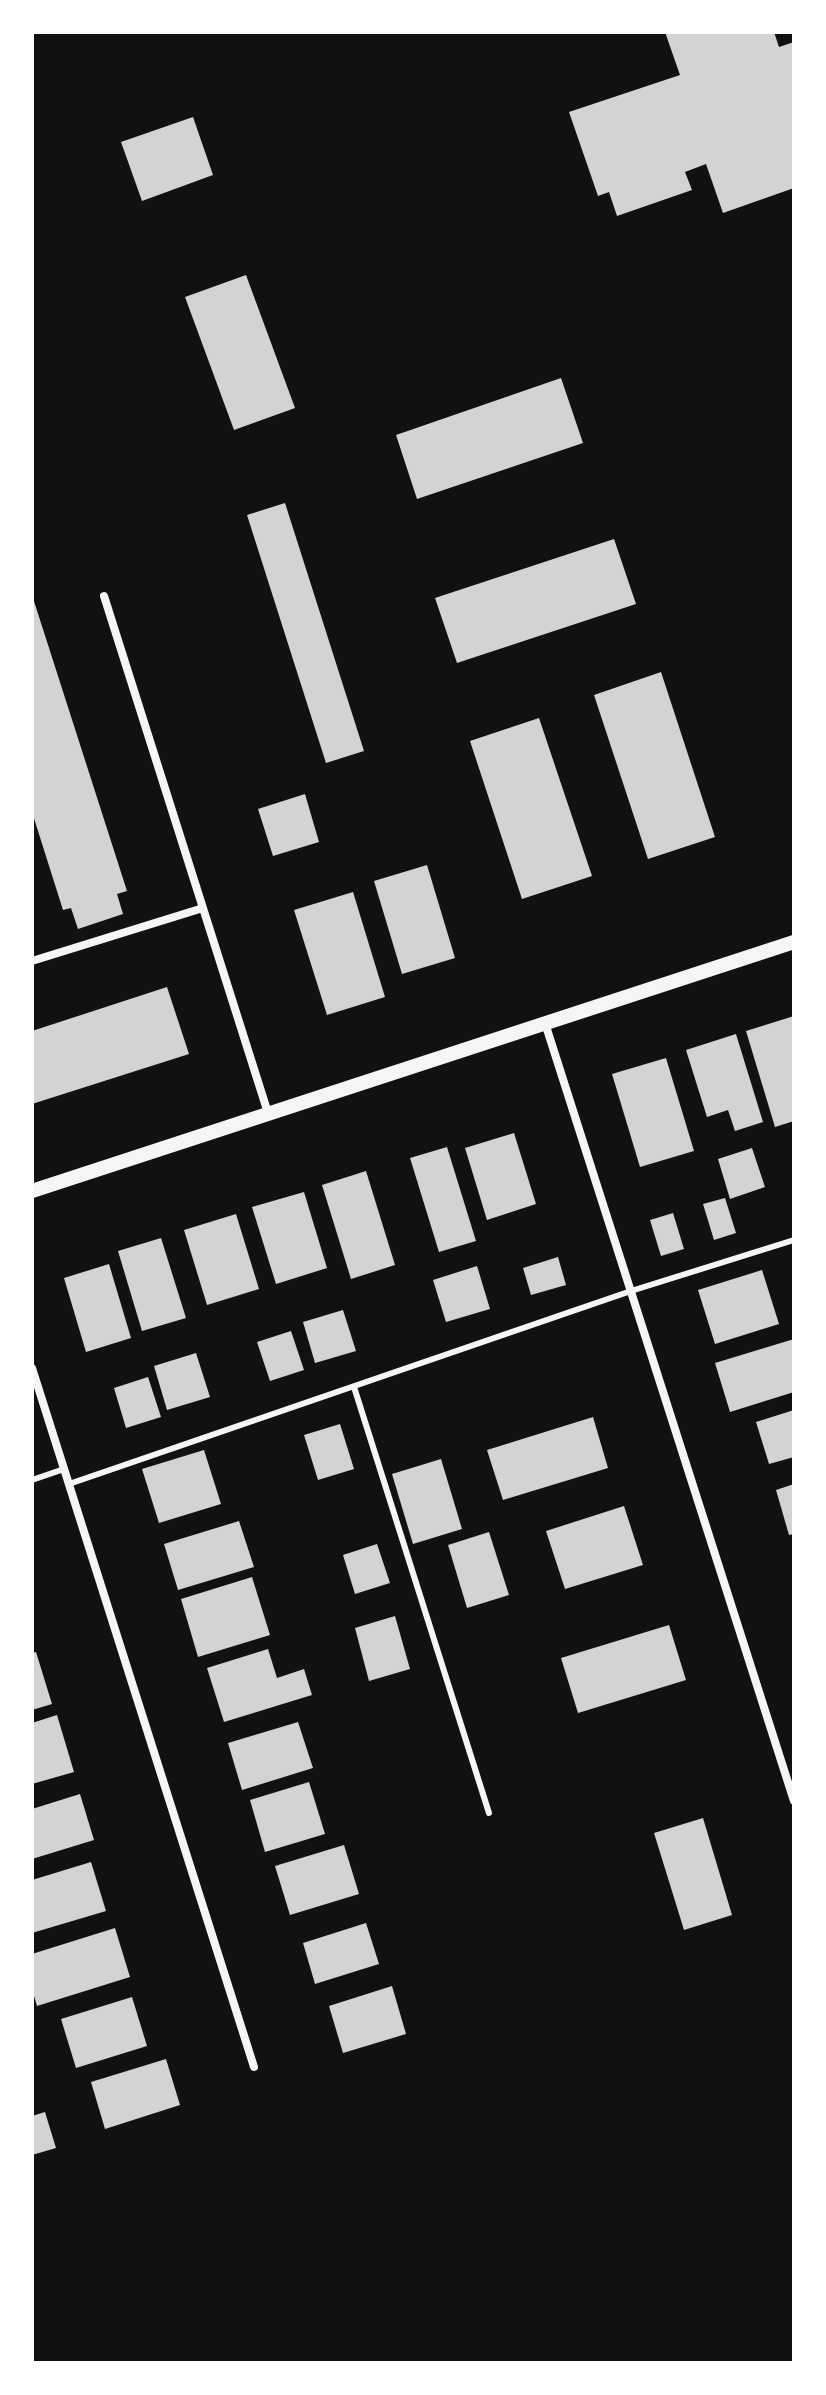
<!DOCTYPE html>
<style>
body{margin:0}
#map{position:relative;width:826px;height:2395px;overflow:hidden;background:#111;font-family:Literata,serif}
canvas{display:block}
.frame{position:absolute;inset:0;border:34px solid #fff;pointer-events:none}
</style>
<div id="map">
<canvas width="826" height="2395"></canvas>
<div class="frame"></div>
</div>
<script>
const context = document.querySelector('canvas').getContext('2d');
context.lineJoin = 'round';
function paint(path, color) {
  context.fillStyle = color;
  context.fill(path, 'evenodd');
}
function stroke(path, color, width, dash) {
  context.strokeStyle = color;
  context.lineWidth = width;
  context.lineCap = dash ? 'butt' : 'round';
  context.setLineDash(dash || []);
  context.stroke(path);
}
paint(new Path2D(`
 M665 32H774L779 47 794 42V188L723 213 706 164 685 172 692 190 617 216 609 192 598 196 569 112 680 75Z
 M193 117 213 175 142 201 121 142Z
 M246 275 295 408 234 430 185 297Z
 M561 378 583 443 417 499 396 435Z
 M285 503 364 751 326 763 247 515Z
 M614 539 636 604 457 663 435 598Z
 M32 595 127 891 117 894 123 914 78 929 71 908 63 910 32 812Z
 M661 672 715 837 648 859 594 695Z
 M539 718 592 876 522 899 470 741Z
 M305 794 319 842 273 856 258 809Z
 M427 865 455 958 402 974 374 881Z
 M353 892 385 997 327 1015 294 910Z
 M167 987 189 1054 32 1104V1031Z
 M794 1016V1121L775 1127 746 1031Z
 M736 1034 763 1122 735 1131 728 1110 707 1117 686 1050Z
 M666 1058 694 1151 640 1167 612 1074Z
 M514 1133 536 1204 487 1220 465 1148Z
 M447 1147 476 1241 439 1252 410 1158Z
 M752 1148 765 1187 730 1199 718 1159Z
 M366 1171 395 1265 351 1279 322 1185Z
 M304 1192 327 1268 276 1284 252 1207Z
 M725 1198 736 1233 714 1240 703 1204Z
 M673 1213 684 1249 661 1256 650 1220Z
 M236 1214 259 1289 207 1305 184 1230Z
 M161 1238 186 1318 142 1331 118 1251Z
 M558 1257 566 1285 531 1295 523 1268Z
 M109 1264 131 1338 86 1352 64 1278Z
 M477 1266 490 1309 446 1322 433 1280Z
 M762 1270 779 1324 715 1344 698 1290Z
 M343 1310 356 1351 315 1363 303 1322Z
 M291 1331 304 1370 270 1381 257 1342Z
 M794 1339V1392L730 1412 715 1363Z
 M196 1353 210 1397 167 1410 154 1366Z
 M148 1377 161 1417 126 1428 114 1388Z
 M794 1410V1457L769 1464 756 1422Z
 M593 1417 608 1468 503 1500 487 1450Z
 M340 1424 354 1469 318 1480 304 1435Z
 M204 1450 221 1504 159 1523 142 1469Z
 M441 1459 462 1529 413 1544 392 1474Z
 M794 1484V1534L789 1535 776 1490Z
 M624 1506 643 1565 565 1589 546 1531Z
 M239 1521 254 1567 178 1590 164 1544Z
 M489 1532 509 1595 467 1608 448 1545Z
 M377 1544 390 1583 355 1594 343 1555Z
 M252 1577 270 1635 198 1657 181 1599Z
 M395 1616 410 1669 369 1681 355 1628Z
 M669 1625 686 1680 578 1713 561 1658Z
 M268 1649 277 1678 304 1669 312 1695 224 1722 207 1668Z
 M36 1652 52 1704 32 1710V1653Z
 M57 1715 74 1772 32 1784V1723Z
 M298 1722 313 1768 242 1790 228 1743Z
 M309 1782 325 1834 265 1852 250 1800Z
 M80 1794 94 1840 32 1859V1809Z
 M703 1818 732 1915 684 1930 654 1833Z
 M344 1845 359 1894 290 1915 275 1866Z
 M91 1862 106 1911 32 1933V1880Z
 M366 1923 379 1964 315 1984 303 1943Z
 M115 1928 130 1977 37 2006 32 1989V1954Z
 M392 1986 406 2034 343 2053 329 2006Z
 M132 1997 147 2046 76 2068 61 2019Z
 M166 2059 180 2105 105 2129 91 2082Z
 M45 2112 56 2148 32 2155V2116Z`), '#d3d3d3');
stroke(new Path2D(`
 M354 1387 489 1813
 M32 1480 64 1469
 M69 1484 631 1291 794 1240`), '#f5f5f5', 6);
stroke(new Path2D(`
 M104 596 268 1113
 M32 961 203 908
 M545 1023 794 1801
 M32 1368 254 2067`), '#f5f5f5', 8);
stroke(new Path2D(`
 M32 1191 794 942`), '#f5f5f5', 14);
</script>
